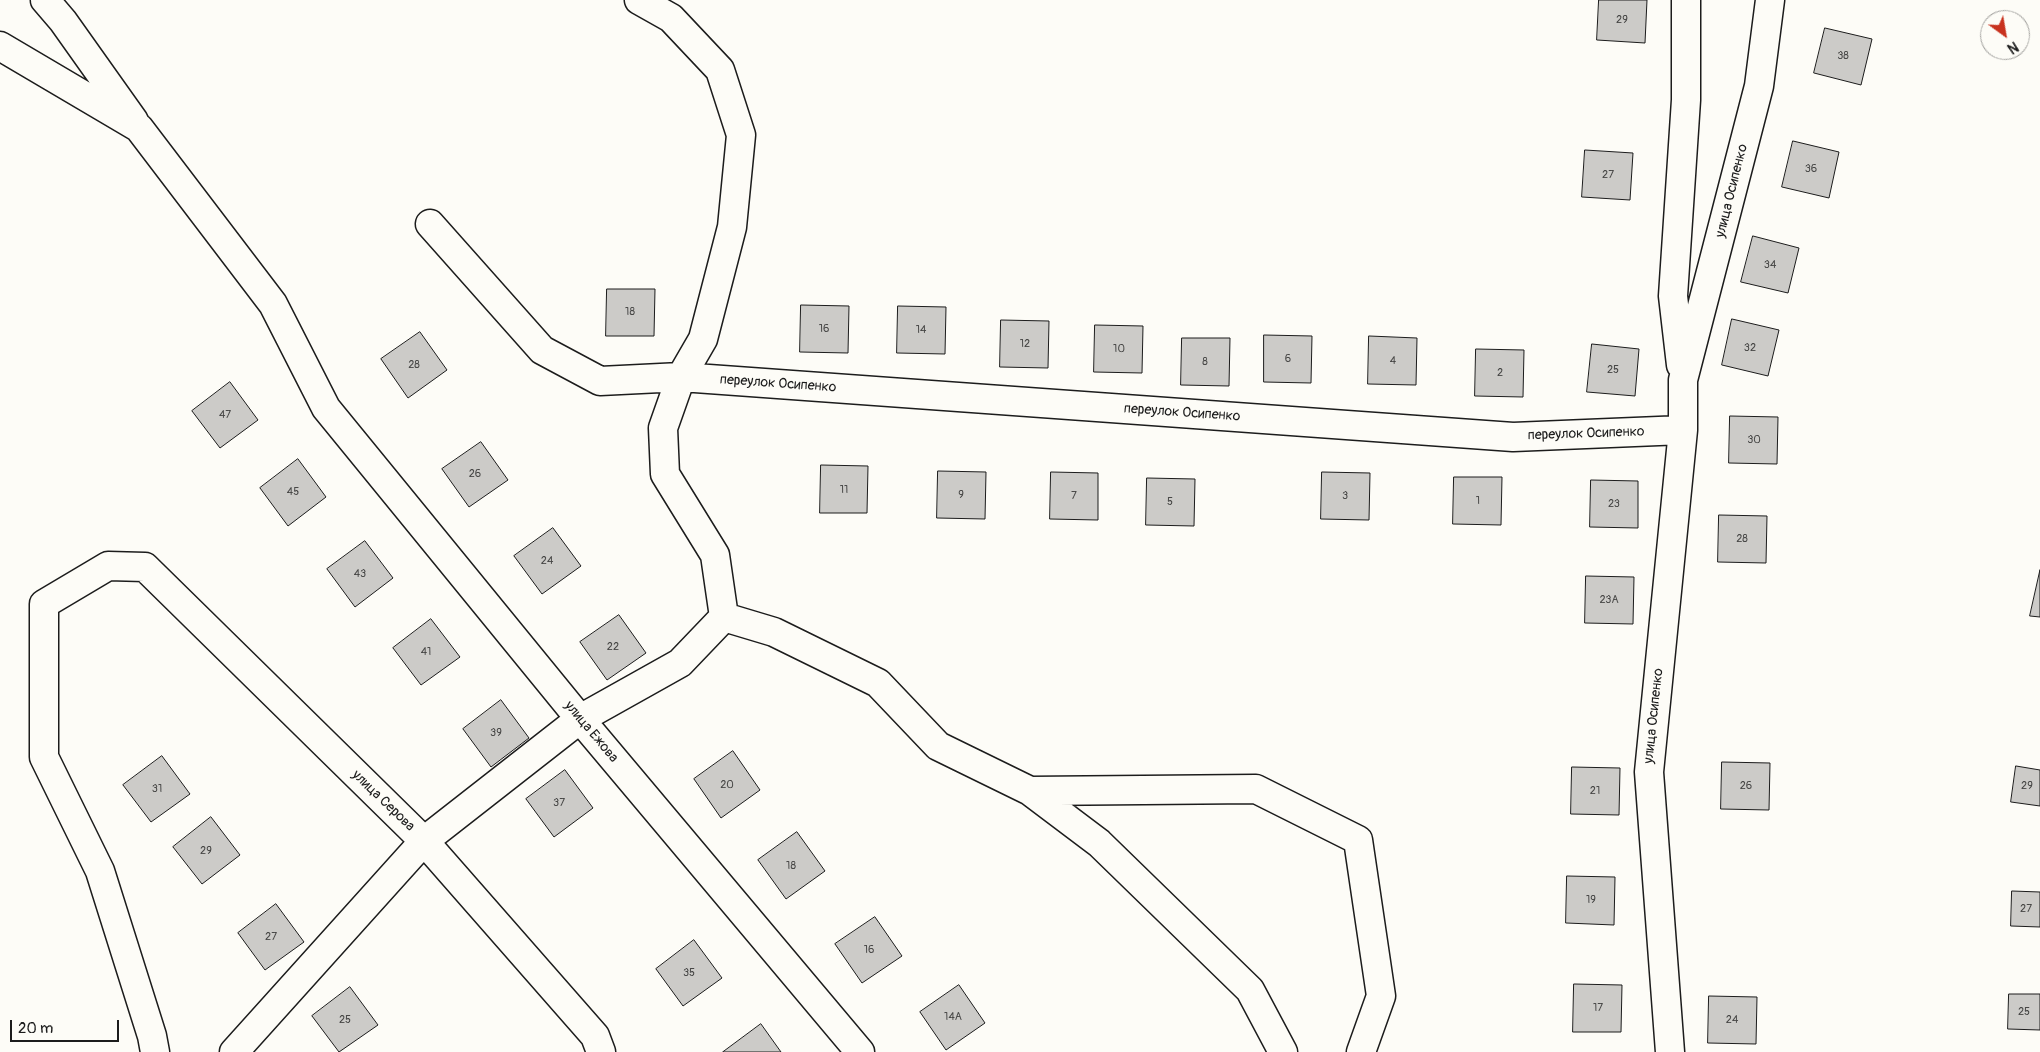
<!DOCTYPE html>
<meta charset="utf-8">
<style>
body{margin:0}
#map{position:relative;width:2040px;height:1052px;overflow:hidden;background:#fdfcf7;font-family:Pangolin,sans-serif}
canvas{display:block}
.north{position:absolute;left:1980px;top:10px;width:50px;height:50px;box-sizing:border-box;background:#fdfcf7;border:1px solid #a3a29f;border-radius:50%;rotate:148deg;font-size:14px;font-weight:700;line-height:20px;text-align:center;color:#1c1c1c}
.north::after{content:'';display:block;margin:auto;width:18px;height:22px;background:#c8321e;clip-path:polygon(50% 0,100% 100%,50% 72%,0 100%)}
.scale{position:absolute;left:10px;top:1020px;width:109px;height:22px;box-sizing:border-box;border:2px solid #1c1c1c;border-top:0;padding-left:6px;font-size:15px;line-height:18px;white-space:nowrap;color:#1c1c1c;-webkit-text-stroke:4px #fdfcf7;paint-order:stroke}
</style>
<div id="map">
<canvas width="2040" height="1052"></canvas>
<div class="north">N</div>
<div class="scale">20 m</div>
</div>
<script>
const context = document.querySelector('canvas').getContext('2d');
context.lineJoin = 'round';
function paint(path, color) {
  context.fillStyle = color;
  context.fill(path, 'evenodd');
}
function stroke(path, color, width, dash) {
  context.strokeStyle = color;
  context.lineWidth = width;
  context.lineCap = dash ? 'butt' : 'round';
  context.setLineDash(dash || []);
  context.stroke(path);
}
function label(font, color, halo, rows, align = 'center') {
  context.font = font + ' Pangolin,sans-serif';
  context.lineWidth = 5;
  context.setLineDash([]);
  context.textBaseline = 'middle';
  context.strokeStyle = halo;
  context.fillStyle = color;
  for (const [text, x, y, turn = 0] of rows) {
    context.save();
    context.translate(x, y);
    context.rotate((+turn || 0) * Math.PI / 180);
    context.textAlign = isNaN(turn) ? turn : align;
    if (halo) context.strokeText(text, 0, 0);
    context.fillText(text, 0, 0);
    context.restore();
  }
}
const building = new Path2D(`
 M1599 0H1647L1645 43 1597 40Z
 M1825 28 1872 39 1861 85 1814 73Z
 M1793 141 1839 152 1829 198 1782 187Z
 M1585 150 1633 153 1630 200 1582 197Z
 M1753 236 1799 248 1788 293 1741 282Z
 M607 289H655L654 336H606Z
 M801 305 849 306 848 353 800 352Z
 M898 306 946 307 945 354 897 353Z
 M1732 319 1779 330 1768 376 1722 365Z
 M1001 320 1049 321 1048 368 1000 367Z
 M1095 325 1143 326 1142 373 1094 372Z
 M420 332 447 370 408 398 381 359Z
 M1264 335 1312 336 1311 383 1264 382Z
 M1369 336 1417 338 1416 385 1368 384Z
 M1182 338H1230L1229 386 1181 385Z
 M1592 344 1639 349 1635 396 1587 392Z
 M1476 349 1524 350 1523 397 1475 396Z
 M230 382 258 420 220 448 192 411Z
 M1730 416 1778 417 1777 464 1729 463Z
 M481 442 508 480 469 507 442 469Z
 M298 459 326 497 288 526 260 488Z
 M821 465 868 466 867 513H820Z
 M938 471 986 472 985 519 937 518Z
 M1051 472 1098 473V520L1050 519Z
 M1322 472 1370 473 1369 520 1321 519Z
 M1454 477H1502L1501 525 1453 524Z
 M1147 478 1195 479 1194 526 1146 525Z
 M1591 480 1638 481V528L1590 527Z
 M1719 515 1767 516 1766 563 1718 562Z
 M553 528 581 566 542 594 514 556Z
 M365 541 393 578 355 607 327 569Z
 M2040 570V617L2030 616Z
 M1586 576 1634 577 1633 624 1585 623Z
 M619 615 646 653 607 680 580 642Z
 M431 619 460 657 421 685 393 648Z
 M501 700 529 738 491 767 463 729Z
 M733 751 760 790 721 818 694 779Z
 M162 756 190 794 151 822 123 785Z
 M1722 762 1770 763 1769 810 1721 809Z
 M2016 766 2040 770V806L2011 802Z
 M1572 767 1620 768 1619 815 1571 814Z
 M565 770 593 808 554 837 526 799Z
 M211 817 240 855 202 884 173 847Z
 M797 832 825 871 786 899 758 860Z
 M1567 876 1615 877 1614 925 1566 923Z
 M2012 891 2040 892V927L2011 926Z
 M276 904 304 942 265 970 238 933Z
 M875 917 902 956 862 983 835 944Z
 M694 940 722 978 683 1006 656 969Z
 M1574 984 1622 985 1621 1032H1573Z
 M959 985 985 1023 946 1050 920 1012Z
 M350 987 378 1025 339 1052 312 1016Z
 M2009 994H2040V1030L2008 1029Z
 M1709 996 1757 997 1756 1044 1708 1043Z
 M761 1024 781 1052H723Z`);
paint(building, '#cccbc8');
stroke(building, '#1c1c1c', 1);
const minor = new Path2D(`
 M45 0 63 21 134 121
 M639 0 671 18 720 70 741 135 732 227 703 339 681 377 663 428 665 474 715 555 724 617
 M0 46 139 128 273 304 326 408 580 719 860 1052
 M430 224 542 350 600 381 681 377 1513 437 1683 430
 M1681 365 1673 296 1686 100V0
 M724 617 774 632 878 683 938 746 1030 791 1099 843 1250 990 1283 1052
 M1030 791 1256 789 1358 840 1381 996 1361 1052
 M155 1052 152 1036 100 871 44 757V604L108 566 145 567 424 841 595 1036 601 1052
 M234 1052 424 841 580 719 680 663 724 617
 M1670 1052 1649 772 1683 430V380L1759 86 1770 0`);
stroke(minor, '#1c1c1c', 31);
stroke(minor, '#fdfcf7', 28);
label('11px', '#484847', null, [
 ["29",1622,20],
 ["38",1843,56],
 ["36",1811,169],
 ["27",1608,175],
 ["34",1770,265],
 ["18",630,312],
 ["16",824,329],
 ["14",921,330],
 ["12",1025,344],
 ["32",1750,348],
 ["10",1119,349],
 ["6",1288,359],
 ["4",1393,361],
 ["8",1205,362],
 ["28",414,365],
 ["25",1613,370],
 ["2",1500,373],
 ["47",225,415],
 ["30",1754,440],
 ["26",475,474],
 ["11",844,490],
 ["45",293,492],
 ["9",961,495],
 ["7",1074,496],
 ["3",1345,496],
 ["1",1478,501],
 ["5",1170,502],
 ["23",1614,504],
 ["28",1742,539],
 ["24",547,561],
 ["43",360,574],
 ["23А",1609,600],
 ["22",613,647],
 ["41",426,652],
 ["39",496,733],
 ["20",727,785],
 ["26",1746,786],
 ["29",2027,786],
 ["31",157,789],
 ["21",1595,791],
 ["37",559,803],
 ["29",206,851],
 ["18",791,866],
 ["19",1591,900],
 ["27",2026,909],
 ["27",271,937],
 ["16",869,950],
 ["35",689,973],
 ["17",1598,1008],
 ["25",2024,1012],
 ["14А",953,1017],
 ["25",345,1020],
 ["24",1732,1020]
]);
label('14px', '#1c1c1c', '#fdfcf7', [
 ["улица Осипенко",1732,191,-76],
 ["переулок Осипенко",778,384,4],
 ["переулок Осипенко",1182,413,4],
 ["переулок Осипенко",1586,434,-2],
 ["улица Осипенко",1654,716,-84],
 ["улица Ежова",591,732,50],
 ["улица Серова",383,801,44]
]);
</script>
